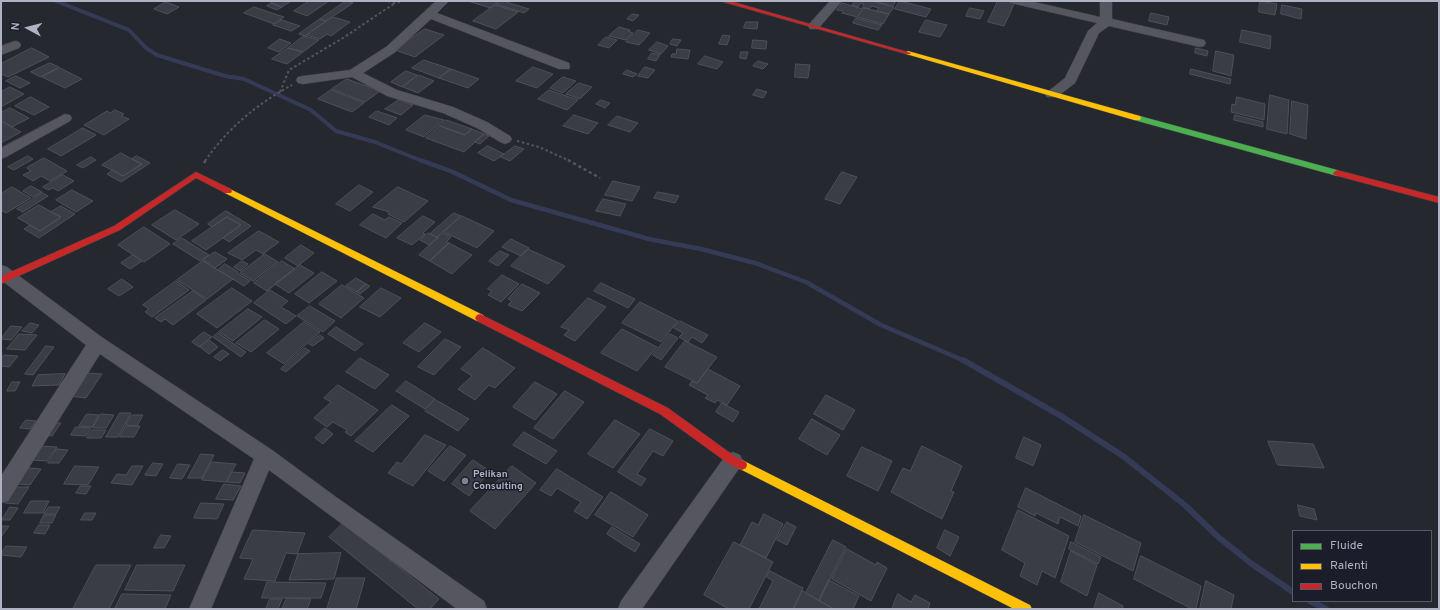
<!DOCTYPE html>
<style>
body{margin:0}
#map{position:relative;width:1440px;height:610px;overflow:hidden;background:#262830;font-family:Overpass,sans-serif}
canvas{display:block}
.frame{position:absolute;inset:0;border:2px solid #afb2c2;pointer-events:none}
.legend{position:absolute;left:1292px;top:530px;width:140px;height:72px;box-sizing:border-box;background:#1b1d2a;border:1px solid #565967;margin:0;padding:5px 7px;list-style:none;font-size:12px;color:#afb2c2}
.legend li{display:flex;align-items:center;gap:8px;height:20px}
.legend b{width:20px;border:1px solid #565967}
.north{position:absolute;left:8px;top:8px;width:40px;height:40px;-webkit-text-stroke:3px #1b1d2a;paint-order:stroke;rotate:277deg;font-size:11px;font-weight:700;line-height:16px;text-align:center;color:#afb2c2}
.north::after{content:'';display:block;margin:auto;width:14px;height:18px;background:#afb2c2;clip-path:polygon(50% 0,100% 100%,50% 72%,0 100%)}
</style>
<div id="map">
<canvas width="1440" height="610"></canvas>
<div class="frame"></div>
<ul class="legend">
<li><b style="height:5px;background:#4caf50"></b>Fluide</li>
<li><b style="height:5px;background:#ffc107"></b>Ralenti</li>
<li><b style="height:5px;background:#c62828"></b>Bouchon</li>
</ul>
<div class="north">N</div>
</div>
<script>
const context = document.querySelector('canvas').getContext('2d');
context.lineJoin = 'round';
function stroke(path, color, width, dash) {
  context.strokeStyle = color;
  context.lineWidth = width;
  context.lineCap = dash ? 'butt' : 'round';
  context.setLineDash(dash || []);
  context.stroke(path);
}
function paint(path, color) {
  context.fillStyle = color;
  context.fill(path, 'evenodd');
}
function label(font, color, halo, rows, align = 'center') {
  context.font = font + ' Overpass,sans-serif';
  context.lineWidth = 3;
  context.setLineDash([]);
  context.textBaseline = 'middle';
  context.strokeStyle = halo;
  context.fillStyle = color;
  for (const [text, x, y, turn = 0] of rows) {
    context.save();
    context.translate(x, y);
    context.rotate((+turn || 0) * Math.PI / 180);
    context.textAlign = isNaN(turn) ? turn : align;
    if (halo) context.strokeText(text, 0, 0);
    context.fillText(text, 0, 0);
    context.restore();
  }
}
stroke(new Path2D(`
 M56 1 129 30 146 48 157 55 225 76 244 79 311 110 336 131 375 142 422 161`), '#353b56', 4);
stroke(new Path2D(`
 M420 160 453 172 511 200 649 239 701 249 755 263 806 282 881 325 965 361`), '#353b56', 4.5);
stroke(new Path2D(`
 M963 360 1061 416 1123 456 1186 506 1217 536 1252 564 1293 592
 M1310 601 1326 609`), '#353b56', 6);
const building = new Path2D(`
 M273 1H291L282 7 271 3 274 1Z
 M309 1H329L307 16 294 11Z
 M346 1 353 3 326 21 320 19Z
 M472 1H499L491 8 471 2Z
 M501 1H503L529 9 524 13 496 4Z
 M852 1H871L894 7 889 14 876 11 879 8 872 6 869 9 862 7 864 4 861 3 858 7 852 5 854 2Z
 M874 1H896L893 6Z
 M900 1 931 9 926 17 895 9Z
 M998 1 1015 2 1004 26 988 22Z
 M1260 1 1277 4 1275 15 1259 12Z
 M166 2 179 7 167 14 154 9Z
 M271 3 282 7 277 10 267 6Z
 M842 3 863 9 857 17 842 13 843 11 837 10Z
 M495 5 518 12 496 29 473 21Z
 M1282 5 1302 9 1301 19 1281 14Z
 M254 7 284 17 274 24 244 13Z
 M864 8 889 14 883 24 858 17Z
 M970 8 984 11 980 19 966 16Z
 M1151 13 1169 17 1167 25 1149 21Z
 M632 14 639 15 633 21 627 19Z
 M333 17 350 22 331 36 327 34 320 39 307 35Z
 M856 18 882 25 878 30 853 23Z
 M320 19 326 21 305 36 299 34Z
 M282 20 300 26 291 31 273 25Z
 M926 20 947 25 940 37 919 32Z
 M746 22H758L757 29 744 28Z
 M619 27 630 30 628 31 633 33 626 40 609 36Z
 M425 29 444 35 415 57 395 50Z
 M638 30 650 33 639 45 626 42Z
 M1242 30 1271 36 1270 49 1240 42Z
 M723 35 730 36 727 45 719 44Z
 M304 36 319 40 303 52 288 48Z
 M606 37 617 40 609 48 598 45Z
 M280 39 291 43 279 52 268 48Z
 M673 39 681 40 677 46 670 44Z
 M753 40 767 41 766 49 752 48Z
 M657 42 668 46 661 54 649 50Z
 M32 48 49 57 8 77 1 74V64Z
 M288 48 303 52 287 64 272 59Z
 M1196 48 1208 51 1207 56 1195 53Z
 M677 49 690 50 688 59 671 57 672 54H676Z
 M1216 51 1234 55 1231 76 1213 71Z
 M741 52H748L746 59 740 58Z
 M652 53 660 55 656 61 648 59Z
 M705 56 723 62 717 69 698 64Z
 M424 60 451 69 439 78 412 68Z
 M758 61 768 64 763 69 753 66Z
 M50 63 59 67 40 77 31 72Z
 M796 64 810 65 808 78 795 77Z
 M533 67 553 74 537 88 516 81Z
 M645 67 655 70 648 78 638 76Z
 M60 68 82 79 65 88 42 77Z
 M451 69 479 79 468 88 439 78Z
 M1191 69 1231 79 1230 84 1190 74Z
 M627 70 637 74 633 77 623 74Z
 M406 71 417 75 402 87 391 82Z
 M419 75 434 81 418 93 403 87Z
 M16 76 30 83 20 88 6 81Z
 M563 77 576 81 563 93 550 88Z
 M347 79 380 91 365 102 332 89Z
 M579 83 592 87 580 99 566 94Z
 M10 87 24 94 1 107V92Z
 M757 89 767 92 763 98 753 95Z
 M331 90 364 103 352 112 318 99Z
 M549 90 578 100 567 110 538 99Z
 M1270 95 1289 100 1287 134 1267 129Z
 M31 97 49 107 34 115 15 106Z
 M1237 97 1265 104 1264 120 1231 112 1232 104 1235 105Z
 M399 100 413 105 401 115 385 109Z
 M601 100 610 103 605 108 596 104Z
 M1292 101 1308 105 1306 139 1290 134Z
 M10 108 29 118 12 127 1 121V113Z
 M115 110 124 114 121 116 129 119 104 135 84 125 107 111 110 113Z
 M377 111 397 118 389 125 369 117Z
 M425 115 444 120 424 137 406 130Z
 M574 115 598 123 588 134 563 126Z
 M1235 115 1263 122V127L1234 120Z
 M617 116 638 123 630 132 608 125Z
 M446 120 472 129 465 135 440 126Z
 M1 121 21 132 1 143Z
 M440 126 465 135 472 129 484 134 464 152 426 138Z
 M83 128 96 135 61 156 48 149Z
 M484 134 489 136 480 144 475 142Z
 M488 146 504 154 494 161 478 153Z
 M515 146 524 149 510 161 501 157Z
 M121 153 132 159 142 164 123 176 102 165Z
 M28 156 33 159 14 170 8 167Z
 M137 156 150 163 121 182 107 174 113 170 123 176 142 164 132 159Z
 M91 157 96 160 83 168 77 165Z
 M44 158 67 171 50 181 41 176 33 181 23 175 31 171 27 168Z
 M842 172 857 177 840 204 825 199Z
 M63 175 74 181 58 191 53 188 48 190 43 187Z
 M613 181 640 187 632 201 605 195Z
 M359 185 373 192 350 211 336 204Z
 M31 186 42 192 33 197 23 191Z
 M12 187 31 198 6 213 1 210V194Z
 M398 187 428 201 404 222 388 214 389 212 373 207Z
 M72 190 93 201 76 212 56 200Z
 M658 192 679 196 675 203 654 198Z
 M43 193 48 196 23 212 17 209Z
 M603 199 626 204 620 216 596 211Z
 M39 205 61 217 40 231 18 218Z
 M61 206 75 214 39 238 24 229 30 225 40 231 61 217 51 212Z
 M175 210 199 224 176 240 152 225Z
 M226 211 251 226 229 242 223 238 241 225 227 217 212 227 208 224Z
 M454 213 461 216 437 237 430 234Z
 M373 214 385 220 389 217 402 223 386 238 360 225Z
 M423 216 435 222 423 233 425 234 412 245 397 238Z
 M462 216 494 231 477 248 444 232Z
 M227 217 241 225 206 250 192 241Z
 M144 227 170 244 144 262 118 245Z
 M259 231 279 242 263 254 256 250 242 260 228 253Z
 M428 233 438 238 429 245 420 240Z
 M443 233 451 237 446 242 449 243 430 261 419 255Z
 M182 238 209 255 200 261 173 244Z
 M511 239 529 248 521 256 502 247Z
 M449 243 472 255 452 274 430 261Z
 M301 245 314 253 298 266 285 258Z
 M528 249 565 266 548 284 511 266Z
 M500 251 509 255 498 266 489 261Z
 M215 252 227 259 215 268 203 260Z
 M265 254 278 262 253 281 240 273Z
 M133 255 142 261 130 269 121 263Z
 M203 261 233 279 207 299 177 280Z
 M242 261 248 264 240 271 234 267Z
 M282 261 295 269 267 291 254 283Z
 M225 264 238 272 237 273 250 281 244 286 218 270Z
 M300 265 314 273 289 293 275 284Z
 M322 272 337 281 309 303 295 294Z
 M502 275 519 284 501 302 488 295 492 291 488 289Z
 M356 278 366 284 357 292 346 286Z
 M122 279 133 287 119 296 108 289Z
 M176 281 189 290 152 317 145 312 149 309 143 305Z
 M601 283 635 299 628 308 594 291Z
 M366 284 370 286 360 294 357 292Z
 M522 284 540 293 522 311 508 305 512 301 508 299Z
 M342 285 364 298 341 318 319 304Z
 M232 288 252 301 217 328 197 314Z
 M381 288 401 298 380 317 360 307Z
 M270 290 288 301 281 307 296 316 286 324 254 303Z
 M193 291 206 300 173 325 165 319 161 322 155 318Z
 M588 298 606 307 575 341 564 335 569 330 561 327Z
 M640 302 678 321 661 342 622 323Z
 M310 306 335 321 323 332 297 316Z
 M248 309 262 317 233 341 219 332Z
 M265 320 279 329 251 352 236 343Z
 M680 321 708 335 702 343 692 337 688 342 679 337 683 333 674 328Z
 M304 322 320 332 284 364 267 353Z
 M30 323 39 325 32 333 22 331Z
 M425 323 441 332 419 352 403 343Z
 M11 326 22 327 11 340 1 339Z
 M336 327 363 344 355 351 328 334Z
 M622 329 657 347 637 371 601 353Z
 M204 332 212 337 199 347 192 342Z
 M218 333 246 352 241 357 213 337Z
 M19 334 37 335 25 350 7 349Z
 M670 334 678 338 661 360 653 355Z
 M320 335 324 338 313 346 309 344Z
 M445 339 461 347 434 375 418 367Z
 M209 340 218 347 209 354 200 347Z
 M685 341 717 357 697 383 665 367Z
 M46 346 54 347 33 375 25 374Z
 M305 348 310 351 286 372 281 369Z
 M483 348 515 368 495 388 489 385 475 400 458 389 472 376 461 369Z
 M223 350 229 354 220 361 214 357Z
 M4 355 18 356 9 367 1 366V359Z
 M360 358 389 375 375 389 346 372Z
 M708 369 740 386 727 405 717 400 715 403 705 398 708 395 689 385 692 381 697 383Z
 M86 373 102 374 86 398 69 396Z
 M65 374 59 385 32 386 38 375Z
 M406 381 435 399 425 409 396 391Z
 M12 382H20L15 391H7Z
 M535 382 557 394 535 420 513 407Z
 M338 385 378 410 351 436 345 432 347 430 333 422 327 427 314 418 331 402 324 398Z
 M565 391 584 402 553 439 534 428Z
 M826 395 855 410 843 430 814 414Z
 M436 400 469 419 458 431 425 411Z
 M722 403 739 412 733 422 716 412Z
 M392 405 409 416 373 452 355 441Z
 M120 413H131L118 437H106Z
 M87 414 99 415 92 427 79 426Z
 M101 414 114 415 106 428H93Z
 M132 415H143L137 426 126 425Z
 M812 419 840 435 827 455 799 439Z
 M26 420 36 421 30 429 20 428Z
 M615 420 640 434 613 468 588 454Z
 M54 423H61L52 436 46 435Z
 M126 426H140L134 437H120Z
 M76 427 91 428 86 436 71 435Z
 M325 428 333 434 323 444 315 438Z
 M650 429 673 441 663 456 653 451 637 474 646 479 641 486 618 472Z
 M92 430H106L101 438H87Z
 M524 432 557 451 546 464 513 445Z
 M425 435 446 445 413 486 388 473 397 462 401 464Z
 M1024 437 1041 445 1033 466 1016 458Z
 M1268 441 1313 444 1324 468 1278 465Z
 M41 446 57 447 47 461 31 460Z
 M450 446 466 455 444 481 428 471Z
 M922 446 962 466 951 491 954 492 942 519 891 492 903 468 910 471Z
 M862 447 892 461 878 491 847 476Z
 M57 449 68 450 59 463H48Z
 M201 454 214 455 202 478H188Z
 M473 460 490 471 469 496 452 484Z
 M212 462 236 464 226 482 202 480Z
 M153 463 163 464 156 476 145 475Z
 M178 464 190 465 182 479 170 478Z
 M75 466 99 467 88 485 64 484Z
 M132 466H143L132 485 111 483 117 474 126 475Z
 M512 466 536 483 495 529 470 511Z
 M29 468 41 469 30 485 18 484Z
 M557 469 603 497 587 519 574 511 581 502 557 488 551 496 540 490Z
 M232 472 245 473 240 483 227 482Z
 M224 484 241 486 233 500 216 499Z
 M81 486H91L86 494 76 493Z
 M17 487H29L18 504 5 503Z
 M1026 488 1081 516 1078 526 1060 517 1058 524 1036 513 1035 516 1018 507Z
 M611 492 648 515 633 537 595 515Z
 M31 501H49L43 513H24Z
 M201 503 224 504 217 519 194 518Z
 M1298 505 1314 509 1317 520 1300 516Z
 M10 507 18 508 10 520H2Z
 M49 507H60L56 514H44Z
 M1018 510 1069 536 1055 578 1042 571 1037 585 1020 576 1025 563 1002 550Z
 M85 513H96L92 520H81Z
 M764 514 783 524 766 558 740 545 752 522 758 525Z
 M44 515H56L52 523H40Z
 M1084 515 1141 543 1133 571 1075 542Z
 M787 522 796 527 787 545 777 540Z
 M343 523 439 599 430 609H418L329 537Z
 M39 525H50L45 534 34 533Z
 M1 526H9L2 536H1Z
 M612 527 640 544 635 552 607 534Z
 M253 530 305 533 297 554 286 553 275 581 244 579 253 559 240 558Z
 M945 530 959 537 950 556 937 548Z
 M161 535 171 536 164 548H154Z
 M833 540 846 547 819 601 806 593Z
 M734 542 773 562 749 609H729L704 595Z
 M1071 542 1101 557 1098 564 1069 549Z
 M6 546 27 547 21 557 1 555Z
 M847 549 876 565 877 562 887 568 871 601 832 579Z
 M1071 551 1097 565 1087 596 1061 582Z
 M341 553 334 579 289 580 298 554Z
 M1141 556 1201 586 1196 609H1192L1134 579Z
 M96 565H131L109 609H73Z
 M137 565H185L173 591 125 590Z
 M770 571 803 588 793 609H759L773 581 767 577Z
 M337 578H365L356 609H327Z
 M829 580 859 596 853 609H834L819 601Z
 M1206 581 1234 595 1231 609H1200Z
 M267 582 326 583 321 598H262Z
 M803 591 806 593 834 609H794Z
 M1099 593 1123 606 1122 609H1094Z
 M122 594 171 595 165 609H115Z
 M898 594 911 602 915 595 930 603 928 609H892Z
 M287 598 311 599 307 609H282Z
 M270 599H282L278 609H266Z`);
paint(building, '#3b3d46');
stroke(building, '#4e4f58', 1);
const street = new Path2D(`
 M436 1H449L437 13 569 63 570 66 569 69H559L431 19 394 53 363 73 397 90 453 107 487 122 510 136 512 139 510 142 505 144 500 142 477 128 443 113 387 96 352 77 303 84 298 83 296 80 298 77 303 76 350 70 386 47Z
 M830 1H842L818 29H810L808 26 810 23Z
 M1009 1H1030L1100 17V1H1112V19L1204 40 1206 43 1204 46 1200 47 1109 26 1099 33 1075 83 1057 97H1047L1045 94 1065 78 1088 31 1097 23 1011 3Z
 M15 41 19 42 21 45 19 48 1 55V46Z
 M65 114 70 115 72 118 70 121 6 157 1 159V148Z
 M1 265 7 267 103 338 272 450 336 497 484 601 487 609H457L269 470 211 609H189L254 459 100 354 8 501 1 503V476L86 345 1 280Z
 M733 452 740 455 743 461 740 467 642 609H618L621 601 726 455Z`);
const fast = new Path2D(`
 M1134 116H1140L1337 170 1341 173 1337 176 1134 120Z`);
const slow = new Path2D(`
 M908 51 1140 116 1141 118 1140 120H1134L906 54V52Z
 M228 188 483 315 485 318 483 321H477L225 193 224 191Z
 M742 460 1030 605 1032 609H1014L738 468 737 465 738 462Z`);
const jam = new Path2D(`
 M720 1H730L911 53 910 54H906Z
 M1337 170 1439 197V203L1334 175 1333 173Z
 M196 172 231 189 232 191 231 193H225L196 178 120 230 1 284V277L6 274 114 226Z
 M480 314 668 408 737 458 746 462 747 465 746 468 742 470 729 464 660 414 477 321 475 318 477 315Z`);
stroke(street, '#424349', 1);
stroke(fast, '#43454d', 1);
stroke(slow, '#43454d', 1);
stroke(jam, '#43454d', 1);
stroke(new Path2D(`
 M388 1 395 3 403 1
 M280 92 289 70 343 38 395 3
 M517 141 539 147 570 161
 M205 161C228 128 257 104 292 85`), '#54565c', 2, [2.5, 2.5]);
stroke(new Path2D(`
 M568 160 600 178
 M204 163 206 160`), '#54565c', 2.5, [3, 3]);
paint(street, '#55565f');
paint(fast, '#4caf50');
paint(slow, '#ffc107');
paint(jam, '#c62828');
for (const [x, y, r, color] of [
 [465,481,4,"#7f828f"]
]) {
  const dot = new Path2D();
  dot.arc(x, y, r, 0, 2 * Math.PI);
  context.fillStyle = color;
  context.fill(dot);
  stroke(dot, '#1b1d2a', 1.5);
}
label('bold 10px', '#afb2c2', '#1b1d2a', [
 ["Pelikan",473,475],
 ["Consulting",473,487]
], 'left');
</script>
